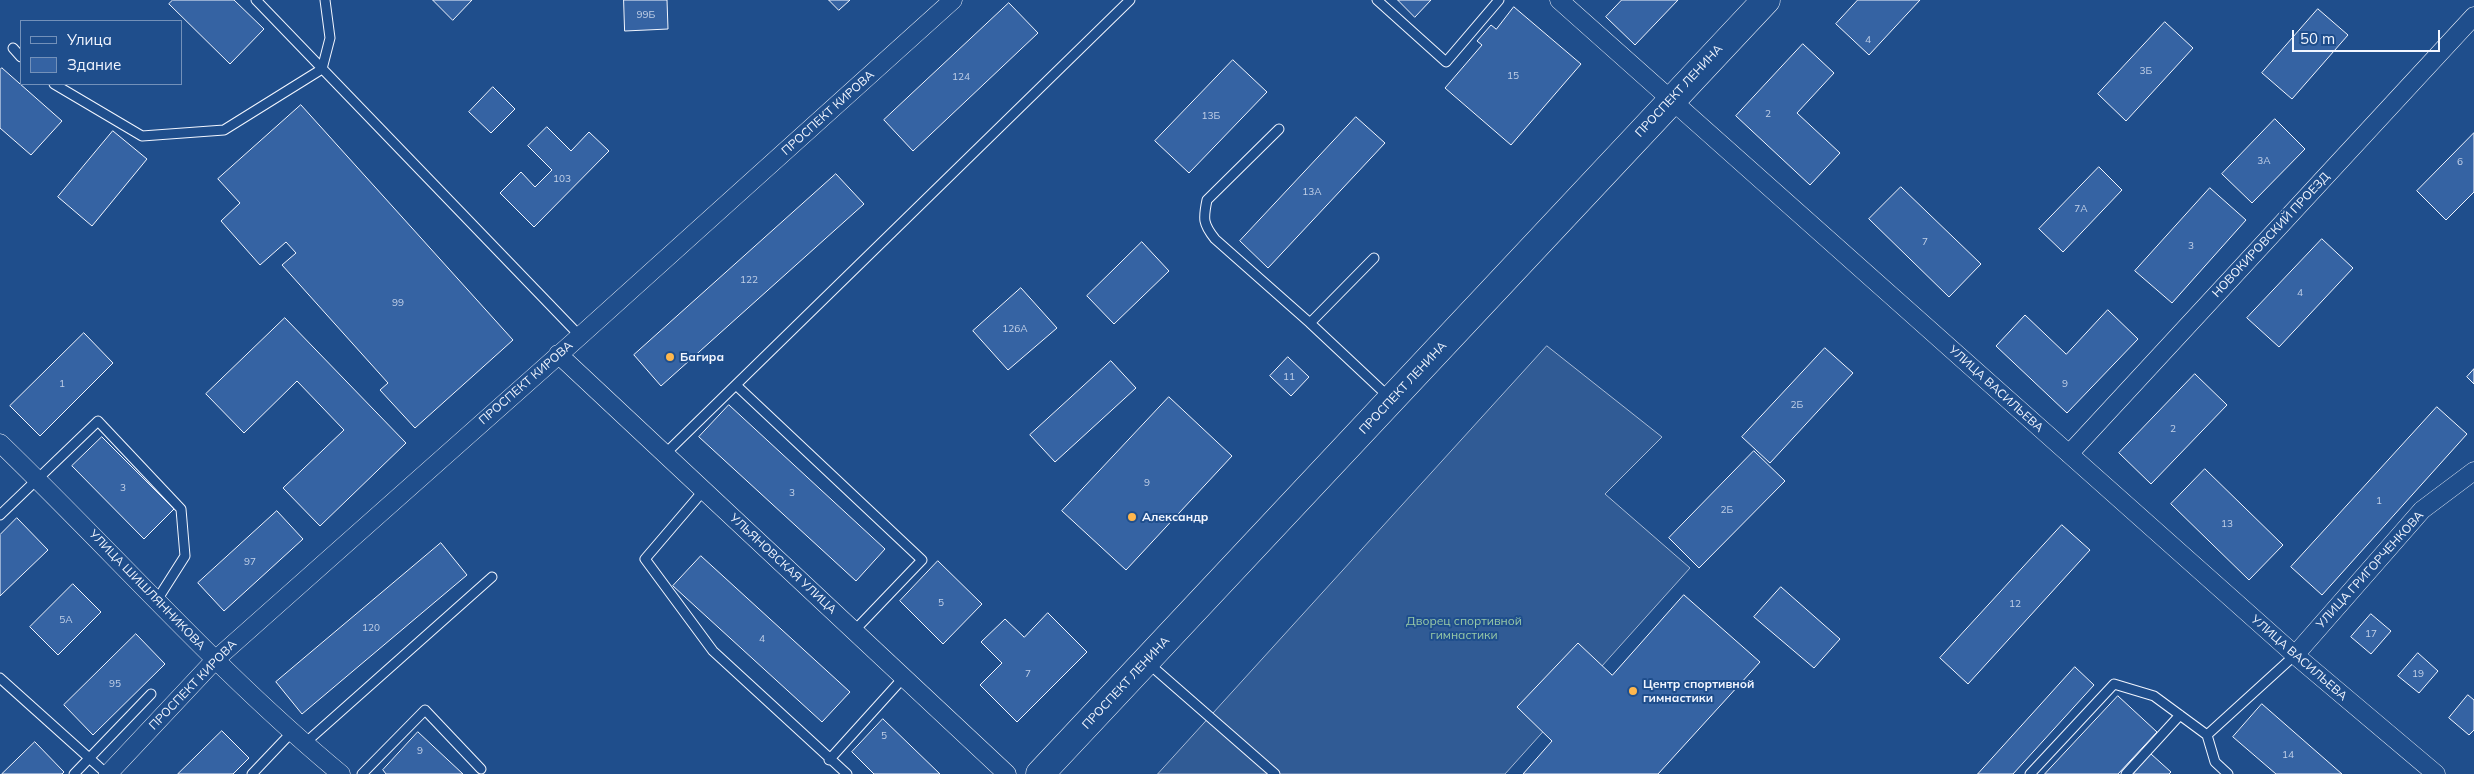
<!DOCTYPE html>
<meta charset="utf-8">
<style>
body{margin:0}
#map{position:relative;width:2474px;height:774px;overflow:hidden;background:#1f4e8c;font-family:Mulish,sans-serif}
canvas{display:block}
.legend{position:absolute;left:20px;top:20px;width:162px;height:65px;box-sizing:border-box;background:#1f4e8c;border:1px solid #7391ba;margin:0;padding:6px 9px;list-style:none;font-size:15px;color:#f2f6ff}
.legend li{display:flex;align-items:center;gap:10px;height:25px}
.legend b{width:25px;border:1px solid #7391ba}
.scale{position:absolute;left:2292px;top:30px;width:148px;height:22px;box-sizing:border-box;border:2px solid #f2f6ff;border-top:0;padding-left:6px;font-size:15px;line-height:18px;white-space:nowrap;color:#f2f6ff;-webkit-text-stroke:4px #1f4e8c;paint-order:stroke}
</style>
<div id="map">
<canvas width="2474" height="774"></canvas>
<ul class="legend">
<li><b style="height:6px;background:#1f4e8c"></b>Улица</li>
<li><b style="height:14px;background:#3563a3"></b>Здание</li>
</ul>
<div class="scale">50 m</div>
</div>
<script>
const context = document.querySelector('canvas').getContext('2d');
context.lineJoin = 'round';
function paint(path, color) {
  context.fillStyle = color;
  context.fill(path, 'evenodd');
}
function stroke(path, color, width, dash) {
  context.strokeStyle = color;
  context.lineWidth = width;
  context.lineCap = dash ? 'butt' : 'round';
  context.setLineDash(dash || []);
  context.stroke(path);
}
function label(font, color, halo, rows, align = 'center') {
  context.font = font + ' Mulish,sans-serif';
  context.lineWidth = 4;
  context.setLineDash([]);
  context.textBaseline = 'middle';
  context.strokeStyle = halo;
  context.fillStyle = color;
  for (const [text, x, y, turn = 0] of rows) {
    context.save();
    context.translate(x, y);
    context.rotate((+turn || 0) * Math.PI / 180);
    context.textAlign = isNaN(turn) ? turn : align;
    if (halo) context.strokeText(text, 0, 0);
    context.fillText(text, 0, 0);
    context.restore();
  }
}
const built = new Path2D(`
 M1547 346 1662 437 1605 494 1690 568 1505 774H1158Z`);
paint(built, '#305b95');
stroke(built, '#a8bbd7', 1);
const building = new Path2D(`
 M173 0H234L264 29 230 64 169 4Z
 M433 0H472L453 20Z
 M624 0H667L668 29 625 31Z
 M829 0H850L839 10Z
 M1398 0H1431L1415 17Z
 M1622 0H1678L1635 45 1606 17Z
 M1858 0H1920L1869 55 1836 24Z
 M1009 3 1038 33 913 151 884 120Z
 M1514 7 1581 64 1511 145 1445 88 1482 45 1477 41 1491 25 1496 29Z
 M2318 9 2348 35 2292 99 2262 73Z
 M2165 22 2193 48 2126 121 2098 94Z
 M1803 44 1834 73 1797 113 1840 153 1810 185 1736 116Z
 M1233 60 1267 92 1189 173 1155 141Z
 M2 68 62 121 31 155 0 128V70Z
 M493 87 515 109 491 133 469 112Z
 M301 105 513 340 415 428 380 390 388 383 282 265 296 253 286 242 260 265 221 221 240 203 218 179Z
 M1356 117 1385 143 1268 268 1240 241Z
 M2275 119 2305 149 2252 203 2222 174Z
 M547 127 571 151 589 132 609 151 534 227 500 193 521 172 535 187 552 170 528 146Z
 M113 131 147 159 92 226 58 197Z
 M2474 133V192L2446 220 2417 191Z
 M2099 167 2122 190 2063 252 2039 229Z
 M836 174 864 204 661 386 634 355Z
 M1901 187 1981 264 1949 297 1869 219Z
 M2210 188 2246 220 2172 303 2135 271Z
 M2322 239 2353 268 2279 347 2247 318Z
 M1142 242 1169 271 1114 324 1087 296Z
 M1021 288 1057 328 1008 370 973 331Z
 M2108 310 2138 339 2067 413 1996 346 2025 315 2066 354Z
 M285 318 406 443 320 526 283 488 344 430 297 381 244 433 206 394Z
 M84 333 113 363 40 436 10 406Z
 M1825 348 1853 373 1770 463 1742 437Z
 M1288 357 1309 377 1291 396 1270 376Z
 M1111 361 1136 388 1055 462 1030 435Z
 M2474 369V384L2467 377Z
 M2195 374 2227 405 2151 484 2119 453Z
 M1169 397 1232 456 1126 570 1062 511Z
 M729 405 885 549 856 581 699 437Z
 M2437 407 2467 434 2322 595 2291 567Z
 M102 437 174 509 144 539 72 466Z
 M1754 451 1785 481 1699 568 1669 538Z
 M2205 469 2283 545 2249 580 2171 504Z
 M277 511 303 539 224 611 198 583Z
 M17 518 48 550 0 596V535Z
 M2062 525 2090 550 1968 684 1940 658Z
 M441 543 467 575 302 714 276 682Z
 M701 556 850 692 822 722 673 586Z
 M938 561 982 604 943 644 900 601Z
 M73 584 101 612 58 655 30 627Z
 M1781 587 1840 639 1814 668 1754 617Z
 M1684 595 1760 662 1658 774H1523L1552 741 1517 707 1578 643 1612 675Z
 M1048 613 1087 652 1017 722 980 685 1002 663 981 642 1005 619 1024 637Z
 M2371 614 2391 631 2371 654 2351 637Z
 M136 634 165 664 93 735 64 705Z
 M2418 653 2438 671 2419 693 2398 676Z
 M2075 667 2094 685 2013 774H1978Z
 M2468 695 2474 700V730L2469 735 2449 718Z
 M2118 696 2157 732 2118 774H2045Z
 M2262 704 2342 774H2276L2233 737Z
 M883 719 940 774H874L852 752Z
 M222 731 249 758 233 774H178Z
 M418 732 463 774H386L383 770Z
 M35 742 64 772 62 774H2Z
 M2151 754 2171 772 2169 774H2133Z`);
paint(building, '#3563a3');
stroke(building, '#f2f6ff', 1);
const service = new Path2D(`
 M256 0 580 336
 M1377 0 1446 62 1499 0
 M13 48 21 57
 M54 84 142 136 224 130 322 69 330 38 325 0
 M1279 129 1207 200C1203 219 1203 224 1215 239L1310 323
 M1374 258 1310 323 1390 398
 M737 386 922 560 854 631
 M665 454 1130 0
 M704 490 645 559 713 651 847 774
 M0 515 98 421 181 509 185 556 157 600
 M1148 663 1275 774
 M0 678 107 774
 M2207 735 2215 762 2228 774
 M304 744 492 577
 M829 760 904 677
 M74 774 151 694
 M252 774 292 732
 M362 774 425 710 481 769
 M2030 774 2114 684 2154 696 2207 735 2295 655
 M2126 774 2180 715`);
const minor = new Path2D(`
 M1559 0 2295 655 2436 774
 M558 354 1007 774
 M0 443C114 553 219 673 341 774
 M2069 454 2474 16
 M2295 655 2422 510 2474 471
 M108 774 215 660 580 336 953 0`);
const primary = new Path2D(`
 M1040 774 1766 0`);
stroke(service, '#f2f6ff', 11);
stroke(minor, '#f2f6ff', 19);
stroke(primary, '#f2f6ff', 29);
stroke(service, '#1f4e8c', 9);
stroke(minor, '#1f4e8c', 18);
stroke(primary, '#1f4e8c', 28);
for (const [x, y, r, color] of [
 [670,357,5,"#ffb74d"],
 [1132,517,5,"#ffb74d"],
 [1633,691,5,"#ffb74d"]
]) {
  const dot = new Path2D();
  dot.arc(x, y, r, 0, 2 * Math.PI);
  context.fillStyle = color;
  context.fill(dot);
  stroke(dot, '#1f4e8c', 2);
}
label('10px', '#c3d1e8', null, [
 ["99Б",646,15],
 ["4",1868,40],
 ["3Б",2146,71],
 ["15",1513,76],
 ["124",961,77],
 ["2",1768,114],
 ["13Б",1211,116],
 ["3А",2264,161],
 ["6",2460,162],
 ["103",562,179],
 ["13А",1312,192],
 ["7А",2081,209],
 ["7",1925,242],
 ["3",2191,246],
 ["122",749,280],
 ["4",2300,293],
 ["99",398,303],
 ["126А",1015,329],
 ["11",1289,377],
 ["1",62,384],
 ["9",2065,384],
 ["2Б",1797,405],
 ["2",2173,429],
 ["9",1147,483],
 ["3",123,488],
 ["3",792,493],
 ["1",2379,501],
 ["2Б",1727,510],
 ["13",2227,524],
 ["97",250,562],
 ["5",941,603],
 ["12",2015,604],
 ["5А",66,620],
 ["120",371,628],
 ["17",2371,634],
 ["4",762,639],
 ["7",1028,674],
 ["19",2418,674],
 ["95",115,684],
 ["5",884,736],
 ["9",420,751],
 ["14",2288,755]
]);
label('12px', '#f2f6ff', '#1f4e8c', [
 ["ПРОСПЕКТ ЛЕНИНА",1679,91,-47],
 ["ПРОСПЕКТ КИРОВА",828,113,-42],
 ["НОВОКИРОВСКИЙ ПРОЕЗД",2271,235,-47],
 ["ПРОСПЕКТ КИРОВА",526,383,-41],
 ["ПРОСПЕКТ ЛЕНИНА",1403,388,-47],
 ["УЛИЦА ВАСИЛЬЕВА",1996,389,42],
 ["УЛЬЯНОВСКАЯ УЛИЦА",783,564,43],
 ["УЛИЦА ГРИГОРЧЕНКОВА",2370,570,-48],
 ["УЛИЦА ШИШЛЯННИКОВА",147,590,46],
 ["УЛИЦА ВАСИЛЬЕВА",2299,658,41],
 ["ПРОСПЕКТ ЛЕНИНА",1126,683,-47],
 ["ПРОСПЕКТ КИРОВА",193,685,-46]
]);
label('bold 12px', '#f2f6ff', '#1f4e8c', [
 ["Багира",680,357],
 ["Александр",1142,517],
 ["Центр спортивной",1643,684],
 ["гимнастики",1643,698]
], 'left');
label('12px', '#97c8a6', '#1f4e8c', [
 ["Дворец спортивной",1464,621],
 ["гимнастики",1464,635]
]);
</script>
